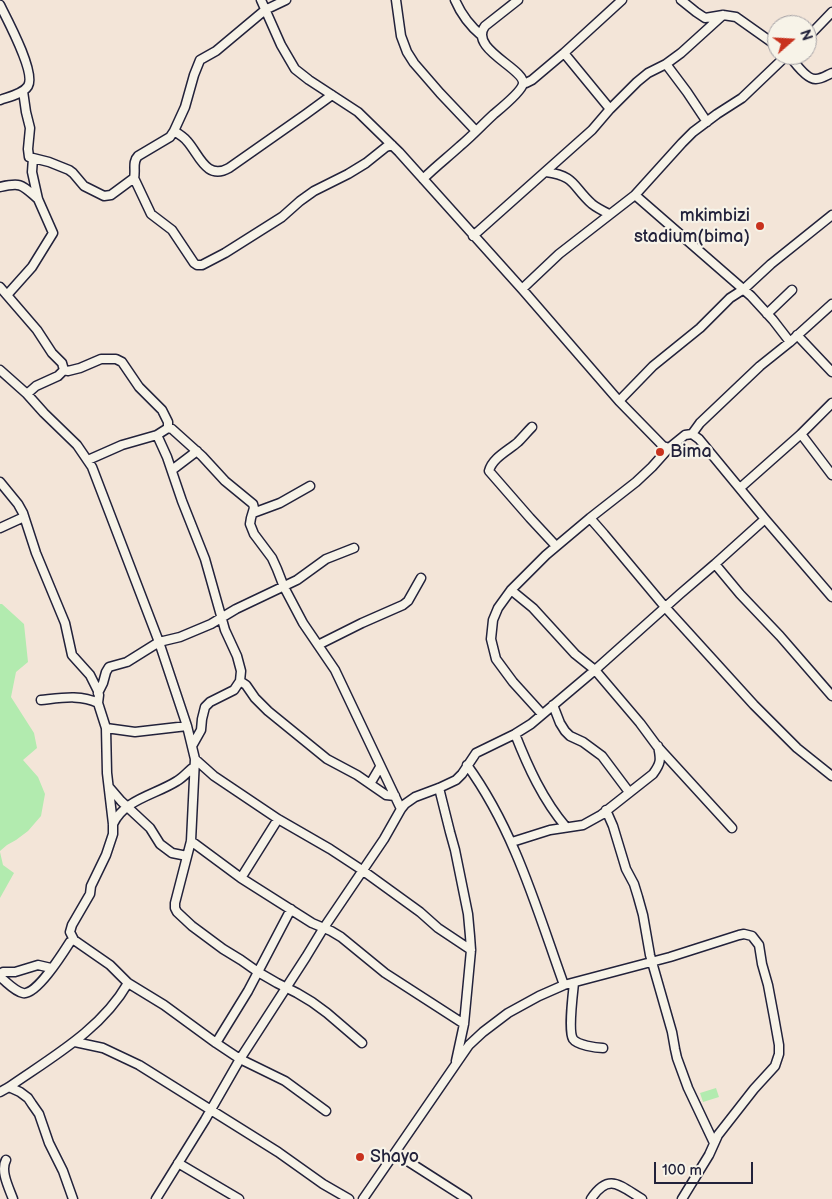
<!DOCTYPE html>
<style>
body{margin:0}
#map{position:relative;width:832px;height:1199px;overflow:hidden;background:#f3e5d8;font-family:"Balsamiq Sans",sans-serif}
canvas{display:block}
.north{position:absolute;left:767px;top:15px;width:50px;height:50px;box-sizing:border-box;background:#f7f3e8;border:1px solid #a29fa3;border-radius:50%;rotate:71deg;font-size:14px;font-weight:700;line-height:20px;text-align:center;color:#22223b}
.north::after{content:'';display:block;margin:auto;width:18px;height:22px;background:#c8321e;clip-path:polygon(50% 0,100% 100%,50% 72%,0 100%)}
.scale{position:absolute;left:654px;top:1162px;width:99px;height:22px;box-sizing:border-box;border:2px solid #22223b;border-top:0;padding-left:6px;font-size:15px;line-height:18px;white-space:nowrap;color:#22223b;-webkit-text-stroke:4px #f7f3e8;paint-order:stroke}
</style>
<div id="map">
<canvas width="832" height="1199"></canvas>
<div class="north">N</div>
<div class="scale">100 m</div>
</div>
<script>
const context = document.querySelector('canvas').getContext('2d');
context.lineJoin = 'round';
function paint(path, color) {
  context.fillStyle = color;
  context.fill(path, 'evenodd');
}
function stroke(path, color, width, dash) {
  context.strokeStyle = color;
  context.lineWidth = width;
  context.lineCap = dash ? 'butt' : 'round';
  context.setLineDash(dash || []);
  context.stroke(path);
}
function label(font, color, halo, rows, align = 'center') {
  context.font = font + ' "Balsamiq Sans",sans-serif';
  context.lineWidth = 4.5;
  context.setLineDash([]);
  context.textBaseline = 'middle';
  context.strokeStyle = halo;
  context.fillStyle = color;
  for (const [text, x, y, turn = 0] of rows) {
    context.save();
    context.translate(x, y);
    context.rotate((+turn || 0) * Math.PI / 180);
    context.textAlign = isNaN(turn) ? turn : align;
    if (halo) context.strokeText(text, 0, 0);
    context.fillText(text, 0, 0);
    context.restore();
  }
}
paint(new Path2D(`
 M0 604H2L24 624 28 662 16 672 11 697 34 733 37 748 23 760 38 777 45 794 41 816 28 831 16 840 7 845 0 851Z
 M0 852 3 865 14 873 0 898Z
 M716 1088 719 1097 703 1102 700 1093Z`), '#b2ebaf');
const street = new Path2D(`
 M261 0 281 45 295 69 309 80 358 112 399 152 522 289 619 401 663 446 669 448 685 435 692 434 699 439 765 519 832 597
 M396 0 401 36 407 52 414 63 440 93 476 131
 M455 0C461 14 470 26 482 36
 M681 0 696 12 705 18 723 15 736 17 777 46
 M0 5C7 19 36 73 28 86 23 94 8 97 0 100
 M807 38 832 12
 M564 53 610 109
 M789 55C794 62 807 80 816 79 822 79 827 75 832 73
 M666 64 687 92 707 122
 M523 83H526L532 80 564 53 622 0
 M23 91 26 112 30 128 28 149 29 157 49 162 69 170 73 173 84 186 104 196 111 195 134 178C136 170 132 162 138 156L170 137 174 131 185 107 194 75 200 60 216 51 265 10 286 0
 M174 131C179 134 184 137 187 141 199 154 206 181 229 168L306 114 332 95
 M546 172C576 176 572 186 592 204 597 208 603 211 609 214
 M134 178 151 214 172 230 194 263 197 265H202L225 253 282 217 300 201 314 191 348 174 366 163 386 147 392 145
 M423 179C435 167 448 157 460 146 472 136 482 125 494 114 500 109 521 92 523 84 526 69 468 49 485 26L518 0
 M0 187C22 182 22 185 38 199
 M635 195 751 296 773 320 790 342
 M473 236 592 130 610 109 637 82 648 73 666 64 681 53 723 15
 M0 287 37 330 52 353 62 363 64 370 58 376 36 386 27 394
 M522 289 559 254 635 195 682 143 693 132 717 114 742 98 787 55
 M7 295 32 267 53 233 38 199 32 172 33 158
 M767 314 792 290
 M797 335 832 372
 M0 370 27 394 44 413 77 445 92 467 159 642 187 726 195 759 191 841 175 903V908L177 912 192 926 223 949 241 960 258 972 277 983 297 993 312 1002 327 1013 362 1043
 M64 370 68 371 80 368 101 359H116L122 362 139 387 162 410 168 422V428
 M619 401 653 366 700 328 730 298 744 289 771 264 832 215
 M532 427C527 432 523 437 518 442 509 450 492 458 489 471L530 518 556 546
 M692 434 700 423 760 366 790 342 832 304
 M801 434 832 475
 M157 435 167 457 182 501 205 559 225 630 237 656 241 671 240 681 234 690 210 702 205 707 202 719 201 730 192 746
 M88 460 122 445 157 435 168 428 172 429 202 456 225 481 253 504 254 508 251 518 250 524 254 534 272 558 277 569 284 587 303 623 335 670 401 809
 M172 470 197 451
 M0 482 18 504 23 513 36 553 65 623 72 655 90 675 98 691 99 695 98 703 106 728 107 773 113 824V834L106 855 91 886 90 894 72 925 70 932 74 940 110 965 128 983 164 1005 216 1043 240 1059 285 1081 326 1111
 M740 488 801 434 832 403
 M253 513 280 503 310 486
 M590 518 604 534 665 607 754 705 797 748 832 776
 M0 528 24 517
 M715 564 740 594 780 636 832 696
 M511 590 533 608 575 654 595 670 640 723 657 746 732 828
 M318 645 362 623 403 605 408 601 421 578
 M240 681 246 685 255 698 268 711 327 759 357 775 386 795 395 796
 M98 693 103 683 106 672 109 667 127 662 159 642 180 637 211 624 236 609 297 580 326 559 354 548
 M41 700C60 698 81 694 98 703
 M553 705 560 723 565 731 570 736 583 742 602 756 629 792
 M542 714 513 682 496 659 491 639 493 620 498 608 511 590 546 555 590 518 636 482 652 467 669 448
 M106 728 135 732 187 726
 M515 734C528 767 543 800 566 827
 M195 759 214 776 278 819 330 849 362 870 420 912 438 928 471 950
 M467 765C515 831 537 910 564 985
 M370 784 380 767
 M109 787 121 801 150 828 160 844 172 853 187 856
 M439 788 450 832 455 850 468 914 470 936 471 950 464 1024 456 1061
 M606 810 613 826 626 869 634 884 638 897 643 915 650 955 672 1032 675 1049 677 1058 688 1088 714 1143
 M113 824C125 799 155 795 177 781 184 777 188 771 195 766
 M191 841 241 878 312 923 331 931 341 937 385 973 464 1024
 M512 842 550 830 583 825 601 815 653 774C661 763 661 760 658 746
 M241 878 278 819
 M0 974 3 972H15L38 965 51 968
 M0 977C7 982 14 991 23 993 36 996 63 953 70 942L74 940
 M574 983C573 993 568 1031 573 1039 577 1045 596 1048 603 1048
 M75 1042 103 1048 139 1065 278 1152 323 1184 349 1199
 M216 1043 248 991 291 909
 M9 1087 20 1092 28 1098 32 1104 39 1114 49 1143 63 1171 73 1199
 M0 1092 9 1087C52 1057 101 1030 128 983
 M395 1153 467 1199
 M6 1160C0 1171 9 1188 13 1199
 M178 1163 239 1199
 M156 1199 205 1120 240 1059 306 957 323 929 384 839 401 809 405 804 415 797 439 788 456 780 462 774 476 753 515 734 531 724 595 670 680 594 715 564 765 519
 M363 1199 469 1045 483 1032 508 1013 539 996 564 985 670 957 739 935 744 934 752 936 759 945 762 964 768 985 774 1017 779 1045V1054L775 1066 754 1089 718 1135 709 1155 682 1199
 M591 1199C609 1172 620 1186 642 1199`);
stroke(street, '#22223b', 11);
stroke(street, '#f7f3e8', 8);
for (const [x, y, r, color] of [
 [760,226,5,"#c8321e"],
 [660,452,5,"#c8321e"],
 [360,1157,5,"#c8321e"]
]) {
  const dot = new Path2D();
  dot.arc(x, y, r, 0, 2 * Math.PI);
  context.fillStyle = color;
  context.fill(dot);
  stroke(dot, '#f7f3e8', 2);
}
label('18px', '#22223b', '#f7f3e8', [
 ["mkimbizi",750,216,"right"],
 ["stadium(bima)",750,237,"right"],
 ["Bima",670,452],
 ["Shayo",370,1157]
], 'left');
</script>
